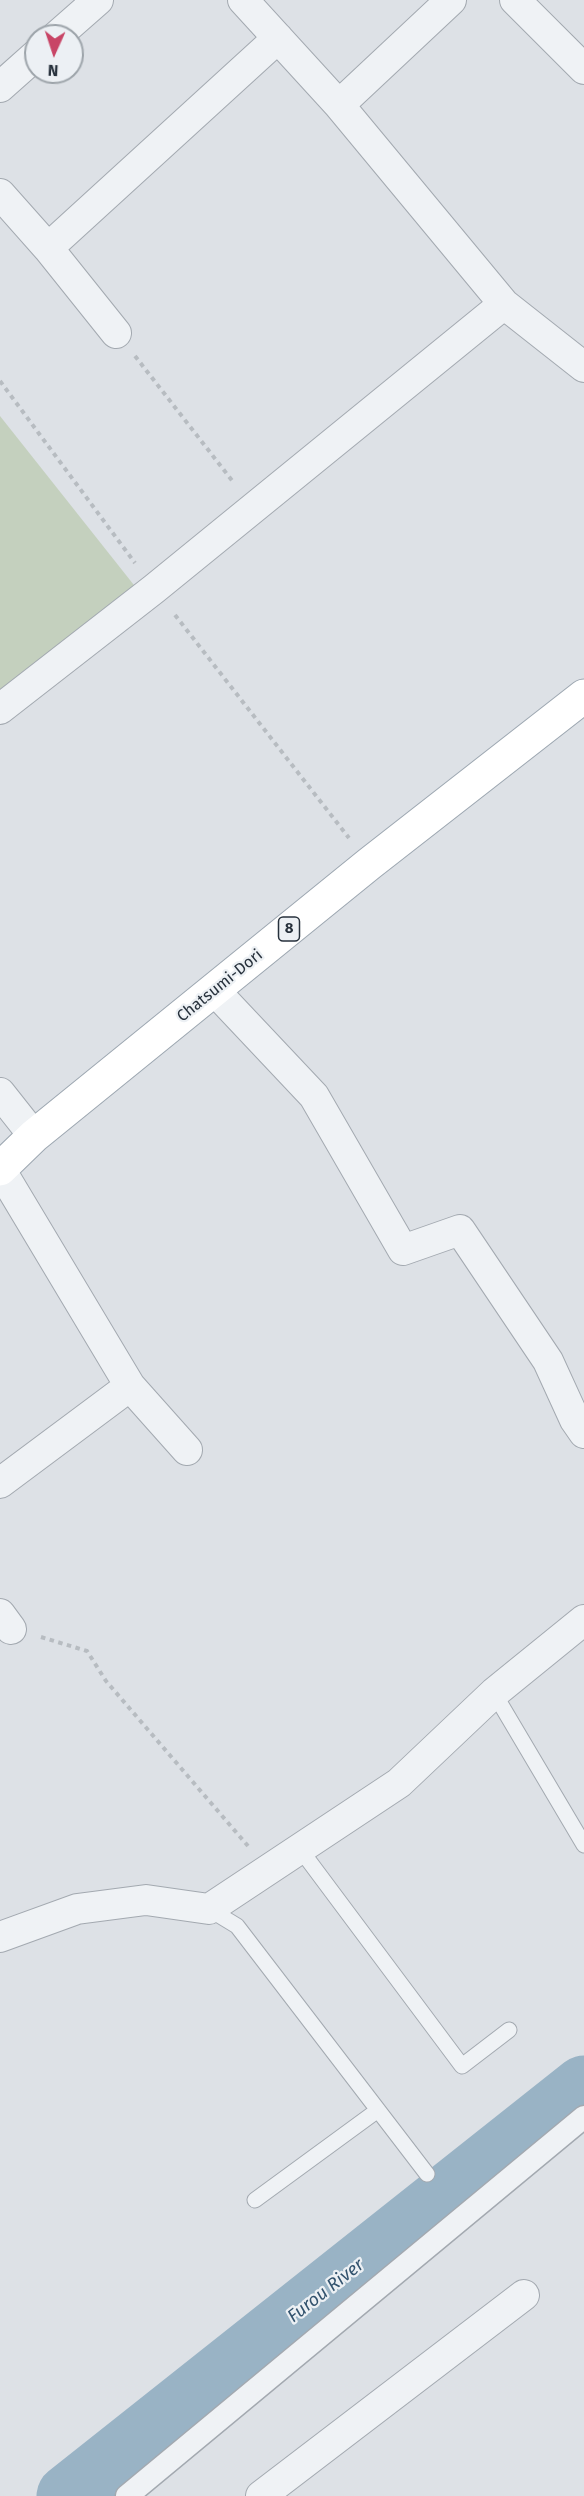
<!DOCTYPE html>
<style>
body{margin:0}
#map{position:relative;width:584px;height:2496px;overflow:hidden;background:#dde1e6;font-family:"Fira Sans",sans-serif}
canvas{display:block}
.north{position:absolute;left:24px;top:24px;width:60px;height:60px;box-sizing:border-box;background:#ecf0f4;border:2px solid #9da4aa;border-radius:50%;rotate:183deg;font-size:16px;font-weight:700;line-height:24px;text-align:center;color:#27313c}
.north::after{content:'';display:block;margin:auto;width:21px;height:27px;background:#c84566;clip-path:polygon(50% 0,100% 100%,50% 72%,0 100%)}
</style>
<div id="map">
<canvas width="584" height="2496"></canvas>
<div class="north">N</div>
</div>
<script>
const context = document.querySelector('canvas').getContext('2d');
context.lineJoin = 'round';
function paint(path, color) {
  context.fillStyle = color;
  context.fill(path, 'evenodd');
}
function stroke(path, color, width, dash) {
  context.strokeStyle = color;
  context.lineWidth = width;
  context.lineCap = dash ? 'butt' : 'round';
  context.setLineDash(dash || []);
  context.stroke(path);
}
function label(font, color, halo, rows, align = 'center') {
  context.font = font + ' "Fira Sans",sans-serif';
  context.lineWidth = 4.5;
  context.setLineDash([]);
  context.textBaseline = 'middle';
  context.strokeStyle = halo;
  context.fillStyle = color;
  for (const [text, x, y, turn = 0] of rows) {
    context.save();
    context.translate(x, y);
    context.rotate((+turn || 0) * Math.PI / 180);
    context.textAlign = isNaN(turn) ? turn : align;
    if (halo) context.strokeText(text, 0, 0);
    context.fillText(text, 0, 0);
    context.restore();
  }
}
paint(new Path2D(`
 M0 416 145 599 0 690Z`), '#c4d0be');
stroke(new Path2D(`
 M68 2496 584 2087`), '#99b3c5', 63);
const service = new Path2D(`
 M494 1693 584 1845
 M300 1849 462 2066 509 2030
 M209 1909 237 1926 427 2174
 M255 2200 378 2110`);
const pedestrian = new Path2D(`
 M127 2496 584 2117`);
const minor = new Path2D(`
 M243 0 339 105 504 304 584 367
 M515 0 584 69
 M57 36 98 0
 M0 87 36 55
 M339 105 451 0
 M0 194 48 248 278 38
 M48 248 116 333
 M0 709 154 589 504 304
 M215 991 314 1096 403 1250 460 1230 548 1361 575 1420 584 1433
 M0 1093 34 1136
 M0 1169 130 1386 187 1450
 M0 1483 130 1386
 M0 1614 11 1629
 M0 1937 77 1909 146 1900 209 1909 399 1783 494 1693 584 1620
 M261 2496 524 2295`);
const primary = new Path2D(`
 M0 1169 34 1136 369 864 584 696`);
stroke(service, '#a3a9b0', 17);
stroke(pedestrian, '#a3a9b0', 25);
stroke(minor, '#a3a9b0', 32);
stroke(primary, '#9da7b1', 35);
stroke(new Path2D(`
 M135 356 234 483
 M0 381 135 563
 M175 615 349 838
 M41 1637 87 1651 106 1681 248 1846`), '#b7bcc1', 4, [4.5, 4.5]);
stroke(service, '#eff2f5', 15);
stroke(pedestrian, '#eff2f5', 22);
stroke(minor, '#eff2f5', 30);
stroke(primary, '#fff', 33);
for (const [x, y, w] of [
 [289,929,21]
]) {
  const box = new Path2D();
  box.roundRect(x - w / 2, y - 12, w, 24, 4.5);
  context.fillStyle = '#ecf0f4';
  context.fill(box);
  stroke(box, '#27313c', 1.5);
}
label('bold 15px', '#27313c', null, [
 ["8",289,929]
]);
label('16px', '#27313c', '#ecf0f4', [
 ["Chatsumi-Dori",220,986,-39]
]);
label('italic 18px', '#33536e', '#ecf0f4', [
 ["Furou River",326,2291,-38]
]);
</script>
